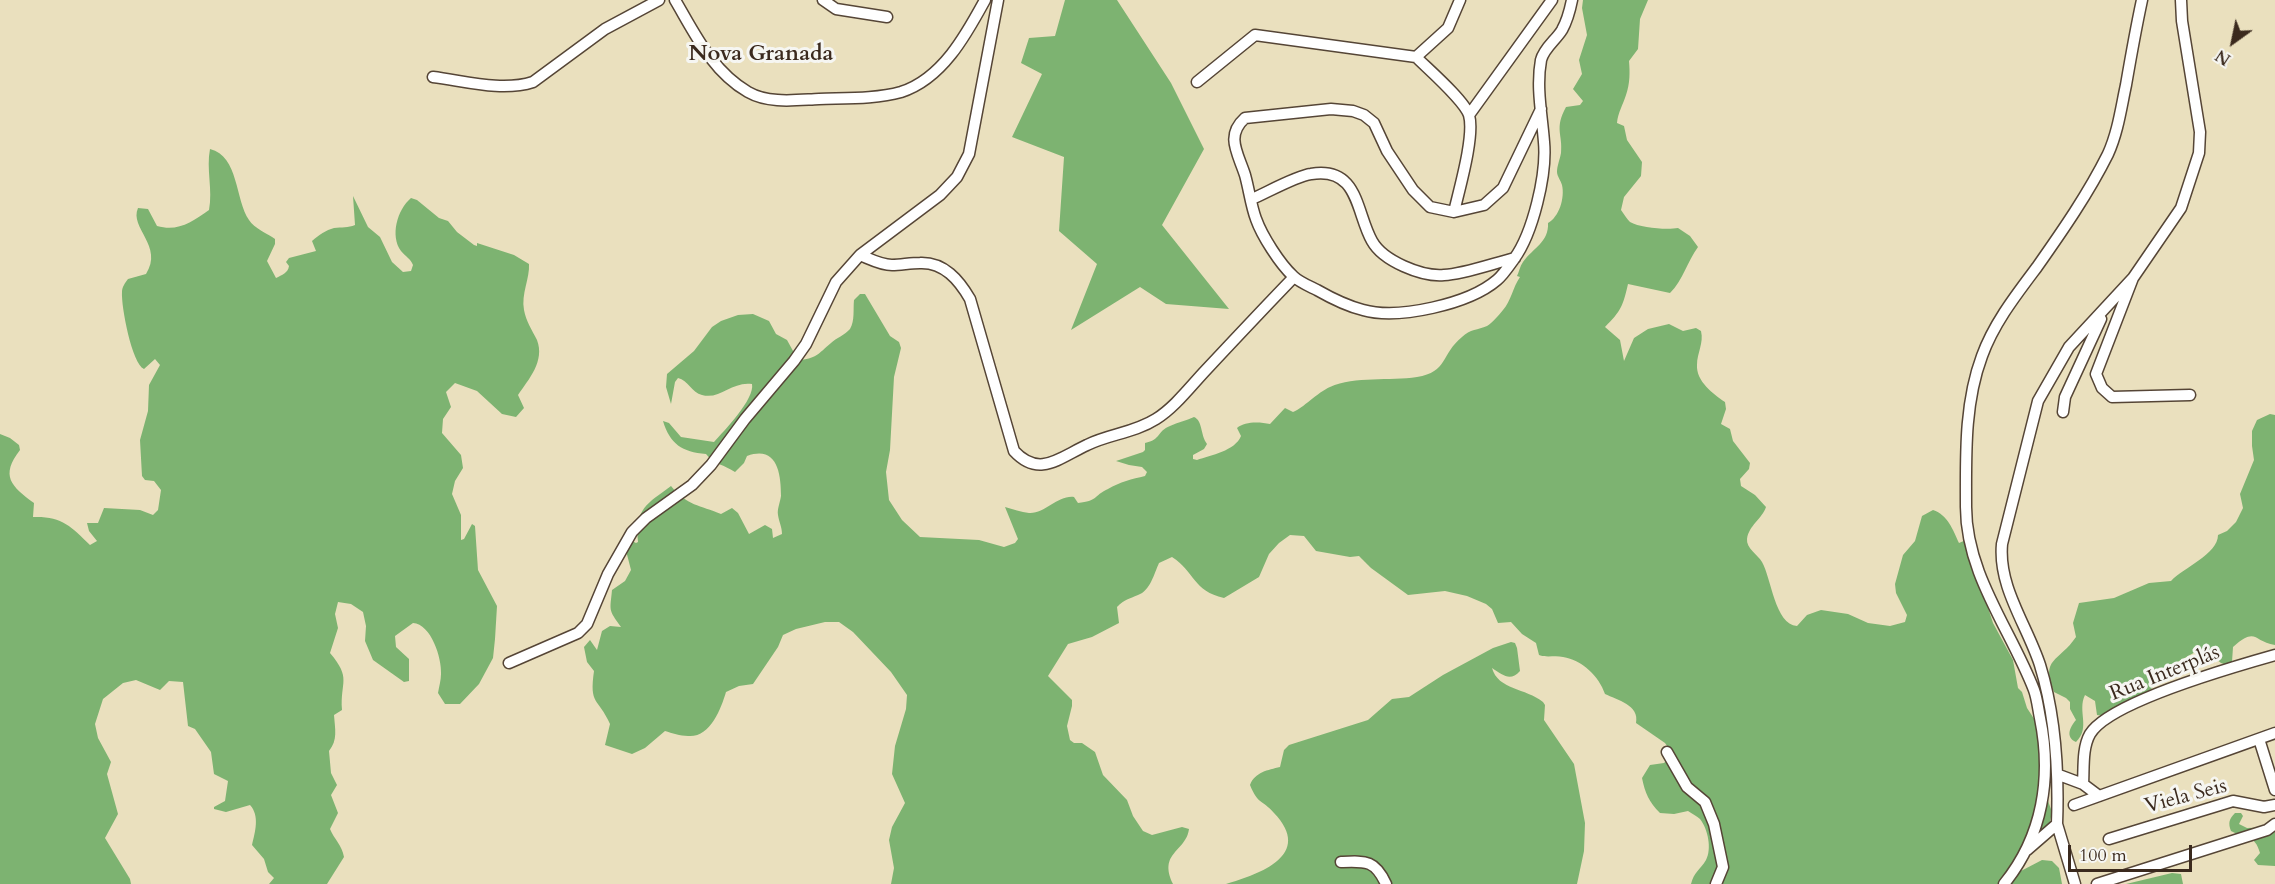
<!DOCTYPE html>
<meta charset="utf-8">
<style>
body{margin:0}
#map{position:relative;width:2275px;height:884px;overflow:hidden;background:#eae0be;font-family:Cardo,serif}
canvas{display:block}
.north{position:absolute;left:2203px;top:12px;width:60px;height:60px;-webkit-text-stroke:4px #f6f6f2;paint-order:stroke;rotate:213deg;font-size:16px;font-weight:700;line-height:24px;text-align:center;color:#3b2a1e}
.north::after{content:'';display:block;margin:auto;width:21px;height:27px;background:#3b2a1e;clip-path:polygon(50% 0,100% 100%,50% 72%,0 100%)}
.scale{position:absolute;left:2068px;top:845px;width:124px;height:27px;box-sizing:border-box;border:3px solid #3b2a1e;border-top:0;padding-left:8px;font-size:18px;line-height:21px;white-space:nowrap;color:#3b2a1e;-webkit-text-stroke:4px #f6f6f2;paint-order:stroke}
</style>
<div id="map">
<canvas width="2275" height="884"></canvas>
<div class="north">N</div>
<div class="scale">100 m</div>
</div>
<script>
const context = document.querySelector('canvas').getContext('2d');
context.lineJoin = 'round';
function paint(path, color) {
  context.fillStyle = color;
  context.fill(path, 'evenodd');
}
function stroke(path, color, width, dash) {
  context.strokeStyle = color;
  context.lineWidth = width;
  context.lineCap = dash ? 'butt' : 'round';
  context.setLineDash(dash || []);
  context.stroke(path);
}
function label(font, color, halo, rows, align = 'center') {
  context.font = font + ' Cardo,serif';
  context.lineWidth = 6;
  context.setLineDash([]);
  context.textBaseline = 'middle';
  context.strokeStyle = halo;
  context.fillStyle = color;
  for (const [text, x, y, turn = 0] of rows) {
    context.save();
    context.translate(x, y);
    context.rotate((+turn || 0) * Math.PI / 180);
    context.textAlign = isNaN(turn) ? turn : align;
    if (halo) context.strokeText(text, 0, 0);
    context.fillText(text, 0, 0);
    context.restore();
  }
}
paint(new Path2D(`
 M1065 0H1117L1171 83 1204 149 1162 225 1229 309 1166 304 1140 287 1071 330 1097 264 1059 231 1064 157 1012 137 1042 74 1021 63 1029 38 1055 36Z
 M1583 0H1648L1640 19 1638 49 1629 61C1630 72 1630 84 1626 95 1623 105 1618 112 1617 123L1624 126 1627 140 1642 162 1641 176 1624 197 1621 210C1624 214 1627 219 1630 222 1640 228 1667 230 1678 228L1690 236 1698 247C1687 262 1683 280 1670 293L1628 284C1623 306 1621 311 1605 327L1620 340 1624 361 1634 338 1648 329 1669 324 1683 331 1696 328 1701 331C1704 343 1697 353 1697 365 1696 381 1713 394 1725 402L1726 409 1721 424 1730 429 1733 441 1750 463 1749 469 1740 479 1741 486 1755 495 1766 507C1762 519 1749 525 1747 539 1746 548 1758 555 1762 562 1771 577 1775 625 1797 626L1807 615 1821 610 1848 614 1868 623 1890 626 1905 622 1907 615 1896 593 1895 584 1903 555 1915 541 1922 516 1933 510C1948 515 1953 530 1959 543L1966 540 1993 623 2013 660 2018 688 2022 692 2027 708 2044 734 2043 787 2052 812 2050 822 2045 832 2022 861 2019 872 2042 860 2052 861 2059 868 2062 884H1691C1694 872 1700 870 1706 860 1712 849 1708 829 1700 819 1697 816 1692 814 1688 811L1674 814 1660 813C1649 802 1645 793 1642 778L1650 765 1664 763 1673 754 1665 743 1636 723C1640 705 1617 700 1605 694 1599 676 1582 660 1563 657 1555 655 1547 658 1539 655L1536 643 1522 634 1511 622 1498 623 1492 609 1486 604 1467 596 1445 591 1408 595 1371 568 1359 556 1350 557 1316 551 1304 536 1290 535 1279 543 1269 554 1259 577 1224 598C1193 591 1195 572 1172 557L1159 563C1154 574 1150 591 1138 595 1129 599 1125 599 1117 607L1119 623 1092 637 1068 644 1048 676 1072 700V706L1067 726 1070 740 1074 743H1082L1095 752 1103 775 1127 800 1133 816 1143 831 1152 835 1182 827 1189 829C1186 852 1158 852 1173 884H891L894 868 889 840 892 827 905 803 892 774 895 746 906 709 907 695 891 672 853 632 839 622H825L796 629 783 635 778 647 753 684 739 686 726 692C721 709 710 738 688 736 680 736 672 733 665 731L645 748 632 754 605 745 610 724C598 697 589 706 594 671L587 662 584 647 590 640 597 650 602 631 610 626 621 627C608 609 610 611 612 590L625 581 631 570 623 539 626 538 636 543 638 542C635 508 647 504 671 486 687 506 700 505 721 514L732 508 738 513 749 534 765 525 772 529 773 538 782 534C782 527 779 522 778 515 777 509 780 503 781 496 781 473 777 445 747 456L744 463 735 472C725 465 713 464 706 454 682 452 670 444 663 421L669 423 681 437 714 442C724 431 755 399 752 384 732 381 720 400 702 395 692 393 688 380 678 378L675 382 671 404 666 387 667 374 694 351 712 327 721 321 738 315 753 314 769 321 776 334 787 340 798 360C816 359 818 354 831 343 836 338 845 335 850 329 855 321 853 309 854 300L860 294H865L890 336 899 342 901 348 894 377 890 450 886 472 889 500 902 520 920 537 979 540 1004 547 1015 543 1018 539 1005 507C1013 509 1021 512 1029 513 1045 514 1058 495 1074 497L1078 503C1098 501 1093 496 1108 489 1120 482 1132 479 1145 476L1147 472 1142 467 1129 465 1116 461 1143 452 1145 450V443C1161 440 1157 431 1170 426 1178 422 1186 421 1194 417 1203 421 1200 434 1207 444L1204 449 1193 455V459L1197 460C1211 455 1235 451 1241 436L1237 428C1245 421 1260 422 1270 424L1285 408 1293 412C1302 409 1318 392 1330 387 1355 376 1390 381 1417 377 1448 372 1441 354 1462 337 1470 329 1478 330 1487 326 1492 323 1499 315 1503 310 1511 301 1513 287 1520 277L1517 276C1519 272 1520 266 1523 262 1533 248 1549 242 1548 223 1559 217 1565 198 1562 185 1561 181 1557 176 1557 172 1557 166 1560 159 1561 153 1563 134 1554 129 1566 107L1580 105 1583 101 1573 89 1582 74 1579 60 1587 35 1582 8Z
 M210 149C239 156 235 200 249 220 254 228 268 234 275 239V244L267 261 276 278C282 275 288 273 289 266L286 262 289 258 316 251 312 241C319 235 326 230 334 228 342 227 348 228 355 225L353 196 368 227 380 237 392 262 403 272 411 271 413 265C411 259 405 256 401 251 390 236 397 210 411 198L417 200 439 218 448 221 457 232 474 245 477 246V243L514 255 529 264C530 278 521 294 524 310 526 321 532 330 537 340 545 361 529 379 518 395L524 408 516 417 502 414 477 391 455 383 446 392 451 407 443 419 442 433 461 455 463 468 455 481 452 494 461 515V540L464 539 472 524 475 526 478 570 497 606 495 639 493 658 479 684 460 704H445L438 693C439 687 441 680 441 674 442 658 431 624 413 623L395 636 396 647 409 659V681L404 682 373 660 365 641 366 626 363 612 351 604 338 602 335 614 338 628 330 653C352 679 340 681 342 710L334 715C335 729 338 740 329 751L331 773 337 785 331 795 338 813 330 829C334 839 342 845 344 857L327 884H269L274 878 268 872 264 859 252 845C255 832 260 816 250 805L226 812 214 809V807L225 801 228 781 214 774 211 752 195 729 188 726 183 682 169 681 160 690 136 680 123 683 103 699 95 724 98 738 111 762 107 774 118 814 105 838 130 879 131 884H0V434L10 438 19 445 20 450C0 476 11 486 34 503L33 517C61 516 71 526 90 545L97 541 89 531 87 523H98L104 508 140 510 153 515 158 510 161 490 154 481 145 480 142 476 140 440 148 411 149 385 160 365 155 359 144 369C132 364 121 306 122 292 122 287 125 283 128 279L146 274C164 246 129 228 138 208L148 209 157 226C178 232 192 222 209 210 213 190 206 169 210 149Z
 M2270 414 2275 415V645C2253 642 2257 626 2233 647L2232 662 2227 665 2221 663 2207 652 2197 651 2174 664 2141 700 2104 716 2097 715 2095 701 2085 695C2077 711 2091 728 2076 742 2065 737 2070 727 2076 720L2070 709V702L2066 698 2054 692C2040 658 2059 662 2076 637L2073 623 2079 603 2114 598 2149 583 2171 581C2183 568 2218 554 2218 535L2227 531 2236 522 2243 508 2240 494 2254 460 2252 446V431L2257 420Z
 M1511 642 1515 643 1517 648 1520 671C1510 682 1503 675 1492 668 1498 690 1526 688 1543 702L1545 705 1544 720 1574 764 1585 823 1584 851 1577 884H1226C1260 874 1314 855 1274 813 1262 799 1258 805 1250 785 1255 772 1268 770 1280 767L1284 750 1289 745 1368 720 1392 699 1409 697 1443 675 1493 648Z
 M2235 813H2241L2243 816 2239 824 2247 828 2275 827V866L2258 865 2254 860 2260 853C2255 834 2245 839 2231 831 2228 823 2229 819 2235 813Z
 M2172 873 2181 874 2183 884H2126Z`), '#7db371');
const minor = new Path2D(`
 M675 0C695 34 712 71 748 92 769 104 796 100 819 99 845 98 876 99 901 92 942 79 966 35 985 0
 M823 0 836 9 887 17
 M2181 0 2182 21 2200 132 2199 153 2181 208 2133 278 2096 374 2102 388 2112 397 2190 395
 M1416 57C1428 69 1464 100 1469 115 1475 136 1459 190 1454 212
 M433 77C465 81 502 92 533 82L605 29 659 0
 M1197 82 1255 35 1416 57 1448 28 1460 0
 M1541 109 1503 188 1484 205 1454 212 1430 207 1413 190 1387 151 1374 123 1364 115 1353 111 1331 109 1245 118C1225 136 1238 153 1245 175 1249 189 1251 206 1256 219 1262 236 1280 264 1293 276 1299 282 1309 286 1317 290 1331 298 1347 306 1363 310 1398 320 1469 304 1497 280 1503 275 1509 266 1514 259 1533 233 1547 174 1544 142 1542 115 1536 87 1541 60 1544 48 1556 40 1562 30 1567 21 1570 10 1572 0
 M1469 115 1552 0
 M1252 199C1268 192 1296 176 1311 174 1359 166 1356 213 1372 241 1383 261 1422 277 1444 275 1464 274 1494 263 1515 258
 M860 255 940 195 957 177 969 154 998 0
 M2063 412 2065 397 2101 319
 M509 663 578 633 587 624 608 574 632 532 646 518 692 485 711 465 745 419 794 361 806 344 836 282 860 255C870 259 881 265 892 265 901 265 910 263 920 263 944 262 959 280 970 299L1014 451C1039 478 1059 458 1087 445 1109 434 1134 433 1156 419 1174 408 1190 387 1205 371 1234 340 1264 308 1294 277
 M2259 739 2275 790
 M1667 752 1687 787 1705 802 1714 824 1723 867 1716 884
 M2059 775 2083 784 2099 796
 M2083 784C2084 769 2082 748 2090 734 2109 702 2236 666 2275 655
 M2074 805 2275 733
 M2057 824 2075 884
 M2109 839 2233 801 2264 807 2275 805
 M2027 850 2057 824C2059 770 2056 717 2040 665 2027 625 1998 587 2002 544L2038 401 2069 347 2133 278
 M1341 862C1366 861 1375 860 1386 884
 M2004 884C2043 836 2052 777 2040 718 2038 708 2037 698 2034 690 2011 630 1966 574 1966 507 1966 457 1964 404 1982 356 1994 323 2016 295 2037 267 2063 230 2088 194 2108 154 2118 132 2121 108 2126 85 2131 56 2136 28 2142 0
 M2097 884 2267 830 2275 824`);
stroke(minor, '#554536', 13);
stroke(minor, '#fff', 10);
label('21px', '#3b2a1e', '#f6f6f2', [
 ["Rua Interplás",2165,674,-22],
 ["Viela Seis",2186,797,-15]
]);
label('bold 22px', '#3b2a1e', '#f6f6f2', [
 ["Nova Granada",761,55]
]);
</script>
